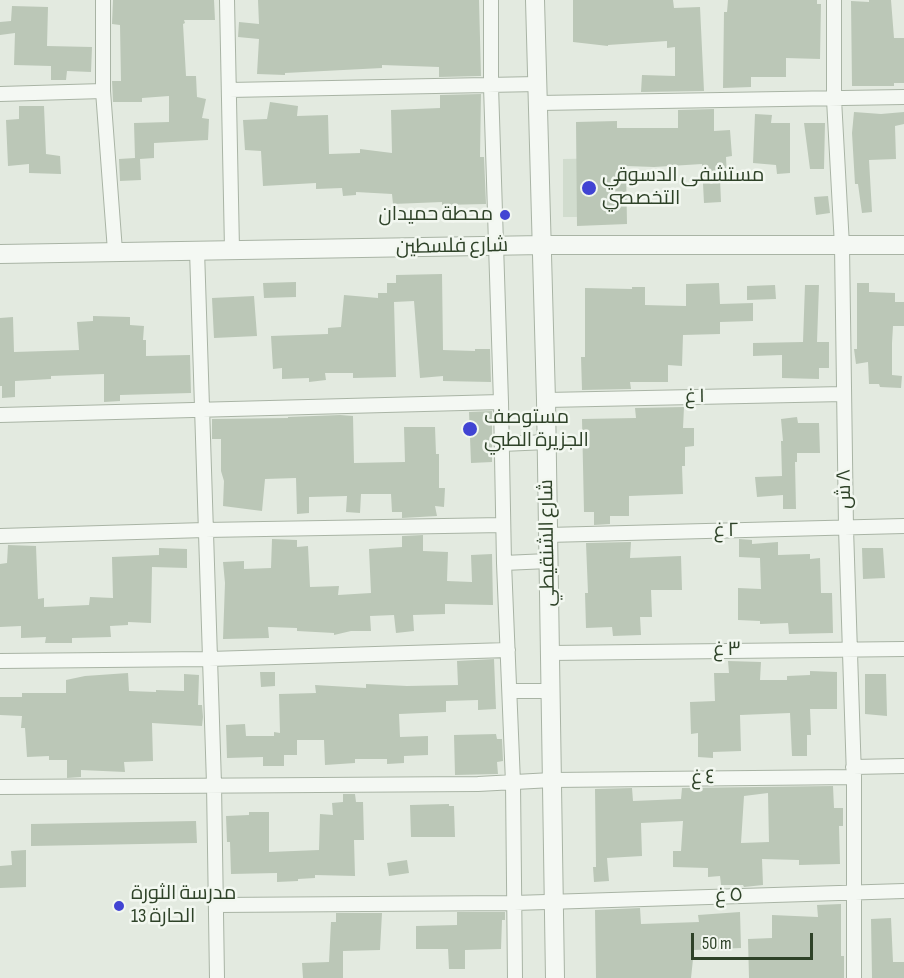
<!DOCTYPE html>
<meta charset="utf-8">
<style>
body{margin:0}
#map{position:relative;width:904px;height:978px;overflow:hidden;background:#e3eae0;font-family:"Sofia Sans Condensed",sans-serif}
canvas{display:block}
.scale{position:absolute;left:691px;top:933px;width:122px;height:27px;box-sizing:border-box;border:3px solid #2e4228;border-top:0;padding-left:8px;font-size:18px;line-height:21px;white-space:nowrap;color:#2e4228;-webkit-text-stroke:4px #f2f7f0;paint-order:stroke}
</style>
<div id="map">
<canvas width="904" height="978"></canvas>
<div class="scale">50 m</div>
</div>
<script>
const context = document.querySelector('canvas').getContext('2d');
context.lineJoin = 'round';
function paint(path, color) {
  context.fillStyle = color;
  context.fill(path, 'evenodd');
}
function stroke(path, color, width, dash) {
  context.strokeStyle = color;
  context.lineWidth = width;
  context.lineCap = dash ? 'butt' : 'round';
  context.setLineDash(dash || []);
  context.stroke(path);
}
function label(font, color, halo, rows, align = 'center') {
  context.font = font + ' "Sofia Sans Condensed",Cairo,sans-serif';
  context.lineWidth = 5;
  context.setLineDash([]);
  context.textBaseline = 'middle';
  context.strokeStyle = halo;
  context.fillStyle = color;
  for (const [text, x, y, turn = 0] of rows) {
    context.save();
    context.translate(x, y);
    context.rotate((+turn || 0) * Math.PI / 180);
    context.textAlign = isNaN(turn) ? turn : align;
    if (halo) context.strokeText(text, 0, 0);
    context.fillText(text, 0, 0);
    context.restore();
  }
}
paint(new Path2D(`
 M615 158V217H563V159Z`), '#d1dcce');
paint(new Path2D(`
 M113 0H214L215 20H184L185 23 183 24 186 76H196L197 97 206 99 202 118 209 119 208 140 154 143V158L140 159 141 180 120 181 119 159 135 158 134 123 169 122V96L142 98V102H113L112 81H121L120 25 112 24Z
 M258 0H479L481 76 439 77V67L382 65V68L285 73V75L257 74 259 39 238 37 239 22 259 24Z
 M573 0H673L674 8 700 7 704 91 641 92 642 75 675 76V47L667 48V41L608 45V46L573 42Z
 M728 0H817V4H821L820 59 786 58V77H751V87L723 88 724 12H727Z
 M869 0H891L894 38H904V83H894V86H852L851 1 869 2Z
 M12 6 48 7 47 46 92 47 91 72 67 71 66 80H51V66L14 65 15 33 0 35V22L11 21Z
 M481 94 480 157H484L486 204 442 205V202L393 204 392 194 356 192V195L343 196 342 188 316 189V183L263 186 261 151 245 150 243 120 267 119 270 102 298 106 297 116 328 115 329 154 360 153V149L392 153 391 110 440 108V95Z
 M19 106H44L46 154 60 156 61 174 29 173V164L8 166 6 120 19 119Z
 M714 109V131L730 130 732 156 726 157 727 178 720 179 721 202 704 203 702 164 654 167 626 166 627 224 577 226 576 122 617 121V128H678V110Z
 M854 112 881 114 904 112V124L895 126 896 159 869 160 872 212 862 213 858 184H855L852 133Z
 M755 114 772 115 771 123H790V173L777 174 776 165 753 163Z
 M804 123H825L824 169H810Z
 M828 196 830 213 816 215 814 197Z
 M442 274 443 350 475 351V349H490L491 382 443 381V376L420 378 414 301 394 302 396 377 353 378V373H325L326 380 309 382V378L282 379V368L273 369 271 336 328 334V328L341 327 344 295 378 298V293H387V283H396V275Z
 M296 282V297L264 298 263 283Z
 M719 283 720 304 753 303V321L720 322V334L683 335 682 366 668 365V382H630L631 389 582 390 581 357H585V288L632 289V287H645V305L686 306V284Z
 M857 283H869V292L895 293V302H904V326H893L892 343V375L902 376 901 388 880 387 879 384H869L868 362 856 364 854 349H857Z
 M775 285 776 299 747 300V286Z
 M805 285H819L817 342H829V368H819V379L782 378V355L753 356V343L803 342Z
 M254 296 257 336 214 338 212 298Z
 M93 316 130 317V325L144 326 143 340H146V356L190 355 191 393 120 395V401L104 402V374L51 376V379L15 381V397L2 398V386H0V318L13 317 14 352 79 350 77 322 93 321Z
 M684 407 683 428H694V446L685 447V466H682L683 494 629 496V516H610V524L594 525V512H584L582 419 636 418 635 408Z
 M492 411V462L471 463 469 412Z
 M340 415 353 416 354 463 405 462 404 427H435L436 454H439V488H445L444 507 435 506 437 516 402 518V512H392L391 494H361L360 513 346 512 347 496 309 497V513L297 514 296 478 265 479 262 511 223 506 224 481 221 471V439H212V419L288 418V417Z
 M797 417 798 423H819L820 453H797V462H795L796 509H783V495L757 497 755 477 782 476 781 441H783L781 419Z
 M423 535V551L448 552 447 581 472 582 471 555 492 554 493 605 445 604V614L413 615 414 631 396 633 394 615 370 616 371 631H351L334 635V633L297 631V628L268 627 269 638 223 639 225 583 223 562 244 561V569L271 568 272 539 297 540V547L308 546 310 587 339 586 338 595 371 593 369 549 402 547V536Z
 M739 539 752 540V544L778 542V555L810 554V559L820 558 821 593H832L833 633 789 634 788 623 760 624V621L738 620V588L761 589 760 558 739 557Z
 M631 542 630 558 681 556 682 590H651L652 617H640L641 635 613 636 612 627 586 628 585 593H588L586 543Z
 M8 545 36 546 38 599 44 598V607L89 605 90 597 113 598 112 557 159 555V548L187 549V568L152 567 151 623 128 622V625L110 626 111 637 72 638V643H45L46 637 21 638V626L0 627V564L7 563Z
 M862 548H883L885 578 863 579Z
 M494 659 496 709 478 710V700L446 701V712L399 714 400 737 428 736V755L404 756V763L387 764V759H355V763L325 765 324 740H297V755H284V766H263V757L227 758 226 725 245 724 246 736H274V732L280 733 279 694 316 693 315 685 366 688V684L407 686 458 685 457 661Z
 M728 661 761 662 760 680H787V676L810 675V671L837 672V709H810L811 735H807V756H792L790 713 740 715 741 751 713 752V758L698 757V733L691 734 690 702 715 701 714 673H729Z
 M260 672H275V686L261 687Z
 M128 673 129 691 156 692V690L184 691V674L199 675 198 705H202L203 717 202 726 152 723 153 761 124 762 125 772 81 770V777L67 778V760H49V756L27 757 25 728H21L22 716 0 715V697H22V693H66V680L85 676Z
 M865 674H886L887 716 865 714Z
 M496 734 497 739H502L503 761 497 762 498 774 455 775 454 735Z
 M833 786 834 808H843V826H839L840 864 799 865V860L762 859 763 885 744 887 743 885H721L720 876 708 877V868L673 867V851H681L683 821 641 823 642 856 607 858 609 881 594 882 593 867H596L595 789 632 788 633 801 681 799 682 788ZM768 793 769 842 741 843 744 796Z
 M343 794H355L356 802H363L364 840H354L355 876 315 875V878L298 879V881L277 882V873L231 874 230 842H227L226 816 249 815V812H269V852L319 850 320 814 333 815 332 803 343 802Z
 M449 804V806H454L455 837H411L410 805Z
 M196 821 197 843 31 846V824Z
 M26 850V887L0 888V866L12 865 11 851Z
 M407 860 409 873 389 876 387 863Z
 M841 904V956H844V978H749L748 939 772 938V915L818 917 817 905Z
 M640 908 641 924 699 922 698 915 740 912 741 948 694 950 691 978H596L595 910Z
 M457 912H505V920H502L501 949 465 950V969H449L448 949H416V926L457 925Z
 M336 913H382L380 950 343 951V978H303L302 963 329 962 331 922H336Z
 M891 918 893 962H904V978H872L871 919Z`), '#bbc7b7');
const minor = new Path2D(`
 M103 0V91L115 251
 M227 0 232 249
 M491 0V86L501 402 504 563 513 783 515 978
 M834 0V99L842 246 846 528 854 777V978
 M229 90 538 84
 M0 94 103 91
 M539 103 904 97
 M197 250 214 784 217 978
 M546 400 844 394
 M0 415 501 402
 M502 444 547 442
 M547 535 904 526
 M0 536 205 530 503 525
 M504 563 548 561
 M550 653 904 649
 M0 661 209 659 508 650
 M510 691H551
 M853 767 904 766
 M0 787 478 784 552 780 854 777
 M216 905 514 903 904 891`);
const tertiary = new Path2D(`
 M535 0 546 400 555 978
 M0 254 543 245H904`);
stroke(minor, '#a9b4a5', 16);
stroke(tertiary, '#a9b4a5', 20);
stroke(minor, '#f4f8f3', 14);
stroke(tertiary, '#f4f8f3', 18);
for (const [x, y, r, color] of [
 [589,188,8,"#4144d3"],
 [505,215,6,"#4144d3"],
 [470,429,8,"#4144d3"],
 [119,906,6,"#4144d3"]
]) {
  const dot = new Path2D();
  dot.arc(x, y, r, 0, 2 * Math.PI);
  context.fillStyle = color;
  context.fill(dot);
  stroke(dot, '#f2f7f0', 2);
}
label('20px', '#2e4228', '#f2f7f0', [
 ["مستشفى الدسوقي",602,176],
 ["التخصصي",602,199],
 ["محطة حميدان",493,215,"right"],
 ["مستوصف",484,418],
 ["الجزيرة الطبي",484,441],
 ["مدرسة الثورة",131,894],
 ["الحارة 13",131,917]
], 'left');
label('20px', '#2e4228', '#f2f7f0', [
 ["شارع فلسطين",452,247,-1],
 ["١ غ",695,397,-1],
 ["٨ ش",845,489,-91],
 ["٢ غ",726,531,-1],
 ["شارع الشنقيطي",548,543,-91],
 ["٣ غ",727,650,-1],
 ["٤ غ",703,778,-1],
 ["٥ غ",729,896,-2]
]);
</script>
